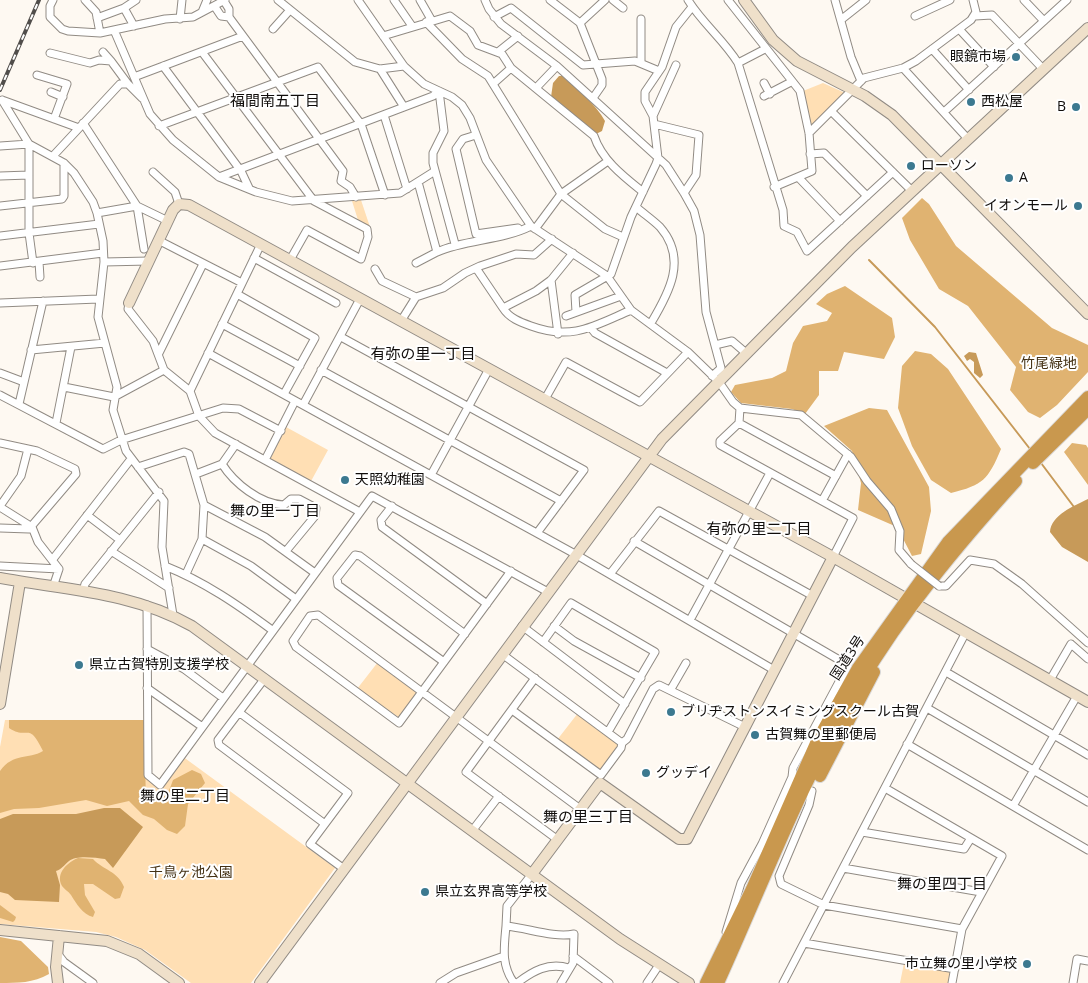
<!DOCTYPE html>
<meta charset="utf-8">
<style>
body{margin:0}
canvas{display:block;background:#fef9f2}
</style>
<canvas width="1088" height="983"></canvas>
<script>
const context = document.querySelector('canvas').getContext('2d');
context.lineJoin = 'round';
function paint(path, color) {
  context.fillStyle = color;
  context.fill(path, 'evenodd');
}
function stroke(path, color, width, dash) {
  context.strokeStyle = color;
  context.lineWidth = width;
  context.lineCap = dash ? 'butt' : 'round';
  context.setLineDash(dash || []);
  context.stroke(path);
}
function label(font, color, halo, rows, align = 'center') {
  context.font = font + ' "Open Sans","Noto Sans JP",sans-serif';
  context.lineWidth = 4;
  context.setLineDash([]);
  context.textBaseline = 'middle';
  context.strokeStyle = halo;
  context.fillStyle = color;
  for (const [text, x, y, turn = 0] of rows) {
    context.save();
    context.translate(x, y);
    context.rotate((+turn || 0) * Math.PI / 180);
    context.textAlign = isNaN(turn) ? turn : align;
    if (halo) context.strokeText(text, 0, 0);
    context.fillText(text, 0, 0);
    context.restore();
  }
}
paint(new Path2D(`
 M823 83 843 92 844 95 813 125H810L803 91Z
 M361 200 370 227 358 220 352 201Z
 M286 427 328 450 310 483 270 460Z
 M378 662 417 691 400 718 357 689Z
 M578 713 619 744V748L601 770H598L557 740Z
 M5 720H144L145 776 159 788 182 756 335 868 251 983H191L145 950 116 937 96 932 0 924V747Z
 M904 963 950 971V983H900Z`), '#ffdfb4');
paint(new Path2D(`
 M922 198 929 204 956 246 1052 328 1088 345V372L1057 405 1040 418 1028 412 1010 390 1016 367 968 306 939 289 910 240 902 218Z
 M845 286 892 318 895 337 884 359 844 352 838 371H819V395L805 414 792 409 741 403 731 392 735 385 772 378 786 371 793 343 803 326 827 321 832 313 816 304 827 294Z
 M915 351 931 354 948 369 1001 449C988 480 983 485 951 493L931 480 912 446 898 408 902 366Z
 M869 408 887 410 929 487 931 511 921 554 912 556 897 527 858 510 861 483 852 451 824 426Z
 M1072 443 1086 445 1088 448V485L1064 452Z
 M9 720H144L146 802C165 796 166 800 173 780L192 770 201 774 205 783 188 804 185 826 177 834 167 830 154 819 143 815 129 801 107 806 86 800 39 808 14 809 0 813V771C14 752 28 760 43 751 28 720 29 741 9 728Z
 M78 858 93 859C103 870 118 871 124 887L120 898 115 899 93 884H84L85 895 95 912 93 917C83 915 76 903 71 895 68 891 64 889 62 886 55 873 68 862 78 858Z
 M0 905 16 917 15 920 13 922 0 918Z
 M0 937 21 941 48 967 49 974C33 983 18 983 0 983Z`), '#e0b371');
paint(new Path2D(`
 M559 76H562C577 89 596 104 605 121L602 131 596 134 551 97 553 83Z
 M969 352 976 353 983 375 980 378 974 373V362L970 359 967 361 964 356Z
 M1088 499V562L1062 547 1050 532C1051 515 1074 506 1088 499Z
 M104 808H120L143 827 113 868 105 859C95 858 77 855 69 861 64 865 62 869 56 871L60 885 59 902 15 900 8 894 0 892V819L13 814H76Z`), '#c79a59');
stroke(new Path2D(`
 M869 260 935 327 1030 449
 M1041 463 1074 507`), '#c79a59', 2);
const street = new Path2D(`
 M53 0 50 6V17L62 29 68 31 100 33 165 19 193 17 225 0
 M85 0 96 12 100 33
 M278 0 355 62 380 69 404 66
 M358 0 404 66 424 84 452 97 462 105 470 118 486 160 531 226 607 276 631 310 688 352 719 382 733 402 740 408 801 415 851 457 867 481 891 509 900 531 899 550 911 564
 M394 0 412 26
 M420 0 432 21
 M485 0 489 9 501 24 557 66 666 165 684 193 694 211 700 235 706 312 721 368 712 376
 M550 0 580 23 602 79V85L593 98
 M613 0 623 8
 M688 0C702 23 724 40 738 63L783 210 784 226 797 232 807 251 893 172
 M728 0 800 91 809 133 812 171 774 187
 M835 0 851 57 861 81
 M1024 0 1044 21
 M224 1 229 9V17L343 171 341 181 350 187 356 197
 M215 7 221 16 229 17
 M124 8 136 0
 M202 12 207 0
 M915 16 950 0
 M975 16 992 15 1044 70
 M494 17 511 8 583 65 635 61 659 71
 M97 18 124 8 134 26
 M180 19 182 0
 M641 19V63
 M842 19 866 0
 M426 22 462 59 488 76 561 194 605 229 623 237
 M580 23 605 0
 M273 29 290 10
 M959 29 994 67
 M114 30 150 114 173 140 219 177 256 192 292 201 400 193 435 171
 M383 36 450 16 470 31 478 45 502 54 511 68 594 136C602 160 623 176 643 192
 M932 49 969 90
 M103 52 111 61
 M202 52 314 201 367 229 368 237 361 259 307 230 290 260
 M498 52 518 36
 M50 53 90 63 99 60 111 61 128 84
 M738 63 765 49
 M163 66 241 171 249 188
 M903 68 968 139
 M380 69 404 107
 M37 75 67 84 54 119
 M134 77 243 36
 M764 83 770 94
 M493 84 511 68
 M536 88 557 66
 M439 91 444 131 433 153V163L455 244
 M51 92 63 97
 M764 96 791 82
 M2 100 29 144 64 163 74 173 93 202 97 213 103 241 104 262 98 317 117 387 113 410 126 451 164 501 162 547 173 615
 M2 100 79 128
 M831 111 912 191
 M944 112 1067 0
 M384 115 407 189
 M653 116 676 65
 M83 123 137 206 144 249
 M654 124 699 135 696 175 684 193
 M159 126 318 67 361 124 385 195
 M809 133 864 78 903 68 916 61 971 20 976 12 973 0
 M476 135 463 139 456 149 476 234 518 228
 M29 144V233L33 263
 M0 146 29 144
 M810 154 824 153 867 196
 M53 156 120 84H128L142 98
 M153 172 175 192 179 204
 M0 176 29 175
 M219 177 404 107 433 96 439 91
 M798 177 840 221
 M418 182 437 252C467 239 501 241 531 226
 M0 206 62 199 64 196V163
 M636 207C644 214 653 220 660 227 688 259 669 293 651 323
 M97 213 137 206 168 221
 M535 229 561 194 608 161
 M0 236 99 224
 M158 240 242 283
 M573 253 551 280 536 291 503 308C509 318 520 322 531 326 572 341 594 326 631 310
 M254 258 336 303
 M39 262 40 277
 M104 262 149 261
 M416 263 437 252
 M0 266 103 253
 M476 268 503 308
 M375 269 382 281 416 297
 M551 280 558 334
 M237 294 315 338 284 394
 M0 303 98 299
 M129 303 128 309 153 341 164 370 190 391 199 416 215 433 360 512
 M576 312 575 295 611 274 631 217 656 164 658 158 653 116 645 101V92L662 67 676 27 692 7
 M566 316 621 296
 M401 321 416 297 443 288 465 273 480 266 516 254 534 255 552 239
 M222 324 300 366
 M591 328 595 333 667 373
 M341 337 584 470 537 533
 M715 345 732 341 746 353
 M31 350 105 343
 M159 353 203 264
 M208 353 575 554 774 670
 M321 370 561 501
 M0 373 24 382
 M64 387 114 397 164 370
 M190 391 261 244
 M0 395 103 449 121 440 223 408 239 409 281 431
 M545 399 566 362 640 402 688 352
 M19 404 43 301
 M303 405 360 299
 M740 408 739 423 720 441V445L853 518 833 557
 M56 423 71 347
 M739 423 836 476
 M0 443 37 451 75 469 76 474 29 529 0 528
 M265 460 295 401
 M222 464C234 483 260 504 284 505L291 499H299L316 508 315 516 286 551
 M138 467 184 452 189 454 204 505 202 539 186 574
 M196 474 222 464 236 444
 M431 475 489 369
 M822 501 848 454
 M204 505 265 537 315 573
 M0 506 21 476 28 449
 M392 506 381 520 382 527 487 604
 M0 507 32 527 38 542 59 569 53 587
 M87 515 120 540
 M202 539 251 566 296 599
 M634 541 848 665 793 768 792 777 762 844 741 883 726 932
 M111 551 169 588
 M53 559 131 459
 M0 566 59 569
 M165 566C205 582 238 605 272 630
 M511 571 399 723 296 647 293 641 310 616 318 615C405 679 492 744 579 808
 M610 574 659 511 813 596
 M939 586H946L970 560 994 564 1022 584 1088 643
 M83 591 85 584 159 492
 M147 605 148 775 160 785 372 496 548 592
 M690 620 770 473
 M522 626 625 704
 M554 626 574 641 641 678
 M543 642 571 603 655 652 608 732
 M147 649 184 669 223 698
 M502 654 622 743 627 739 653 689 659 685 745 727
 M444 662 338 585 337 578 355 555 360 556 465 634
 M946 672 1088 755
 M265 678 218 740 219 745 325 824
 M535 678 466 772 558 840
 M1050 680 1071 644 1088 659
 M147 688 201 726
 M671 689 686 663
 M927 708 1088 802
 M512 710 601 775 621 748 622 743
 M240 713 348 793 310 844 344 869
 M907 744 1088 850
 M885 788 1002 856 962 929 952 983
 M812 791 809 805 779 876 781 884 824 905 962 929
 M1013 806 1077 696
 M472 831 499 796
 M862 832 964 849 971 838
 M843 868 981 892
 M532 874 507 906 506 926C528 928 553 938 574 934L573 963 561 983
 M506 926C504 948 501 965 514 983
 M804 943 955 969
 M57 953 64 962 93 983
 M573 956 609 983
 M440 983 456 973 504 956
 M517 983C533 971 548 962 569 968
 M647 983 659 965
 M783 983 966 632
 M1073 983 1077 959 1088 961`);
const secondary = new Path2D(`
 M744 0 773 40 797 61 865 96 892 115 1088 314
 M129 303 173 210 179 204 189 205 833 557 1088 702
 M0 578C66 590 132 592 192 626L620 939 689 983
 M0 704 20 582
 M532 874 600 783 679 839H687L833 557
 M0 930 107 941 139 954 179 983
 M58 983 56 967 59 936
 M260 983 662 439 852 247 1088 28`);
const highway = new Path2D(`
 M1033 463 1088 409
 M820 776 874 672
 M706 983 752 889 817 741 858 668 948 542 1088 397
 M718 983C763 884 802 779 859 685 903 611 958 545 1016 481`);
stroke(street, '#918b84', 9);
stroke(secondary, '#918b84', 12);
stroke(highway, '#d9d8d8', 14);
stroke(street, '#fff', 7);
stroke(secondary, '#efe0ca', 10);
stroke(highway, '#c9984e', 12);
const rail = new Path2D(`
 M0 90 39 0`);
stroke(rail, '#514e4b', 4);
stroke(rail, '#fff', 2, [5.5]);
const streetBridge = new Path2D(`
 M911 564 939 586`);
stroke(streetBridge, '#918b84', 9, []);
stroke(streetBridge, '#fff', 7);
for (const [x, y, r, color] of [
 [1016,57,5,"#3c7990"],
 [971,102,5,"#3c7990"],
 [1076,107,5,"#3c7990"],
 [911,166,5,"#3c7990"],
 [1009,178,5,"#3c7990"],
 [1078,206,5,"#3c7990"],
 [345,480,5,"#3c7990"],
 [79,665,5,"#3c7990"],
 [671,712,5,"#3c7990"],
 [755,735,5,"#3c7990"],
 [646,773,5,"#3c7990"],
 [425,892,5,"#3c7990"],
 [1027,964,5,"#3c7990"]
]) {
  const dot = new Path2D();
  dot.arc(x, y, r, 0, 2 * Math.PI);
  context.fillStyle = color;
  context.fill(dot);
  stroke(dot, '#fff', 2);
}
label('14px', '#100d0b', '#fff', [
 ["眼鏡市場",1006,57,"right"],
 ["西松屋",981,102],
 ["B",1066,107,"right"],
 ["ローソン",921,166],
 ["A",1019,178],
 ["イオンモール",1068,206,"right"],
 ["天照幼稚園",355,480],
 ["県立古賀特別支援学校",89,665],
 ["ブリヂストンスイミングスクール古賀",681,712],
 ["古賀舞の里郵便局",765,735],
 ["グッデイ",656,773],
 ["県立玄界高等学校",435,892],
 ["市立舞の里小学校",1017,964,"right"]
], 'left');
label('14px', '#443114', '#fff', [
 ["竹尾緑地",1049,364],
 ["千鳥ヶ池公園",191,873]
]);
label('14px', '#100d0b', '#fff', [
 ["国道3号",848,658,-57]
]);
label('15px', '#100d0b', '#fff', [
 ["福間南五丁目",275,102],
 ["有弥の里一丁目",423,355],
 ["舞の里一丁目",275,512],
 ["有弥の里二丁目",759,530],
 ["舞の里二丁目",185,797],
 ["舞の里三丁目",588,818],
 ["舞の里四丁目",942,885]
]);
</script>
